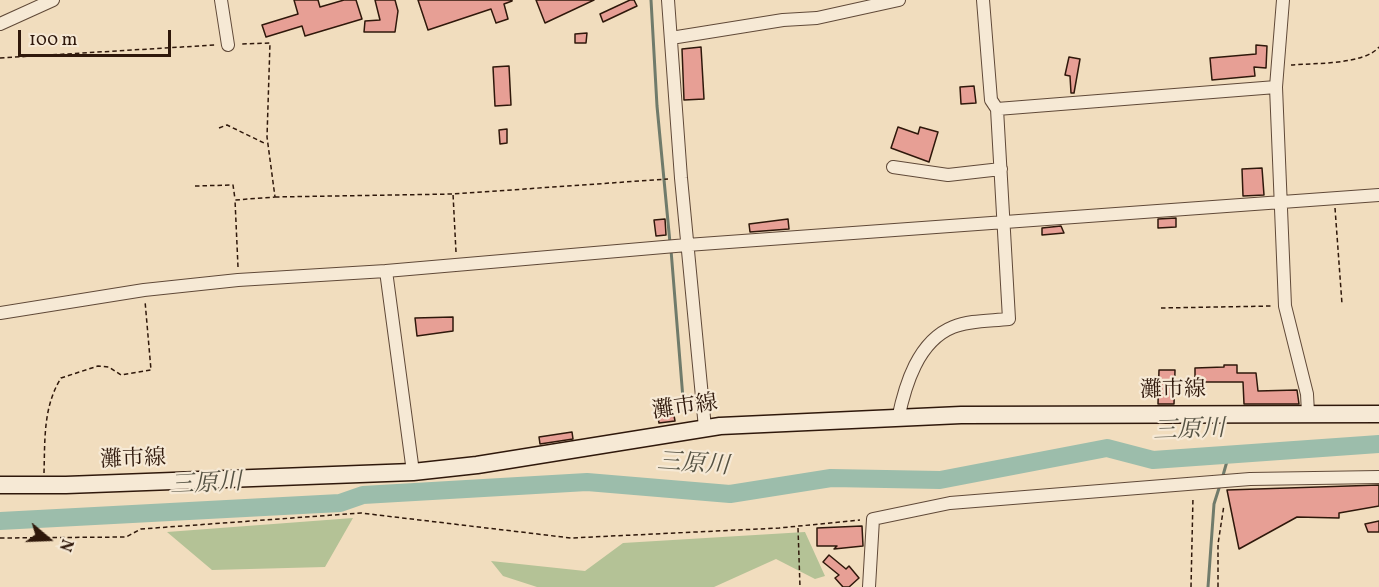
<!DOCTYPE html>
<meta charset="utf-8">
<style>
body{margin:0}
#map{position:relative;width:1379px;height:587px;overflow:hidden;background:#f1ddbe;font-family:Vollkorn,serif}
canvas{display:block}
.north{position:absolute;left:18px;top:509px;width:60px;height:60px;-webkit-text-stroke:4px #f6e9d5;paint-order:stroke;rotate:109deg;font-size:16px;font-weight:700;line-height:24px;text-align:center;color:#2f180b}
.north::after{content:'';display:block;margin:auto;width:21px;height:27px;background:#2f180b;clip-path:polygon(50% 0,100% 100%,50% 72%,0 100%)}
.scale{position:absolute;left:18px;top:30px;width:153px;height:27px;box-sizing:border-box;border:3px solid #2f180b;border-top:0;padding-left:8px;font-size:18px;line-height:21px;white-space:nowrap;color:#2f180b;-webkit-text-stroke:4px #f6e9d5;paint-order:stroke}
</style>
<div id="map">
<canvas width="1379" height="587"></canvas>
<div class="north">N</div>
<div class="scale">100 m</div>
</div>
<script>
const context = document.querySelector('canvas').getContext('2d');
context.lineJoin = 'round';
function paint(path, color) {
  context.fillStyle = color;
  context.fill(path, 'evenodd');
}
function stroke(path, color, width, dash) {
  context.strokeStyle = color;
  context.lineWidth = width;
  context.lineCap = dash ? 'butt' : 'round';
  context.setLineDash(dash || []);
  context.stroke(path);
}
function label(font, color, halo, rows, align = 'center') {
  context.font = font + ' Vollkorn,"Noto Serif JP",serif';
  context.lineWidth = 4.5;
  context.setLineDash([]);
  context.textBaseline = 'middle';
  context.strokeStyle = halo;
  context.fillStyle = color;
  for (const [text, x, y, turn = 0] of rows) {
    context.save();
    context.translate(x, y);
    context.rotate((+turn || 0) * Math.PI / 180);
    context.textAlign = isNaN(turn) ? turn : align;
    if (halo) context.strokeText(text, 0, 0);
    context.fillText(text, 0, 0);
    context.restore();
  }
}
paint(new Path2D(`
 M353 518 325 567 212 570 167 532Z
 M805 532 825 576 815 579 776 559 714 587H537L503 576 491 561 585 571 623 543Z`), '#b4c296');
stroke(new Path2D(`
 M651 0 657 106 670 243
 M671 250 684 411
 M1222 479 1229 454
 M1208 587 1214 504 1220 485`), '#707b6b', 3);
stroke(new Path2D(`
 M0 521 340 503 363 495 587 482 730 494 831 478 940 480 1107 448 1153 460 1379 444`), '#9cbdab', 18);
const building = new Path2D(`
 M294 0H318L320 7 344 0H356L362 19 305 36 302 26 266 37 262 25 298 14Z
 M375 0H395L398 11 395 32H364L365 21 380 20Z
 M418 0H512V1L504 4 508 19 496 23 491 9 428 30Z
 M536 0H594L545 23Z
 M630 0H634L637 6 603 22 600 14Z
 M587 33 586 43H575V34Z
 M1256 45 1267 46 1266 68 1254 67 1255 76 1212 80 1210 58 1256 54Z
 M701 47 704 99 684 100 682 49Z
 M1069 57 1080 59 1074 93H1071L1070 76 1065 75Z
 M509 66 511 105 495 106 493 67Z
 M974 86 976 103 961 104 960 87Z
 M898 127 918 134 920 127 938 132 929 162 891 148Z
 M507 129V143L500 144 499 130Z
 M1262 168 1264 195 1243 196 1242 169Z
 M1176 218V227L1158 228V219Z
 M665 219 666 235 656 236 654 220Z
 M788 219 789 229 750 232 749 224Z
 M1061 226 1064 233 1042 235V228Z
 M453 317V331L417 336 415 318Z
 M1224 365H1237V373H1256L1258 391 1297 390 1299 404H1244L1243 382H1195V368L1224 367Z
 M1159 370H1175L1174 404H1158Z
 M673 410 675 421 659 423 657 412Z
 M572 432 573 439 540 444 539 437Z
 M1379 485V506L1339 513V518L1297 517 1239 549 1227 490Z
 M1379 521V532H1368L1365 524Z
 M862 526 863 546 834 549 837 546H817V528Z
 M829 555 846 569 849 566 859 578 849 587H843L835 578 839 575 823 562Z`);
paint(building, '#e79f95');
stroke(building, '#2f180b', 1.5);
const minor = new Path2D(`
 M221 0 228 45
 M668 0 681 178 705 428
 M1283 0 1276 87 1285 306 1307 394 1308 413
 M0 24 53 0
 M671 38 783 20 817 18 899 0
 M997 109 1276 87
 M893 167 948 175 1001 169
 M386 271 413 472
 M0 313 144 290 238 280 386 271 687 245 1379 195
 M898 419C905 385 918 341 953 327 970 320 991 321 1009 319L997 109 991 100 983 0
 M869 587 873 519 950 503 1250 479 1379 477`);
const secondary = new Path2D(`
 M0 485H66L413 472 477 465 720 426 961 415 1379 414`);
stroke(minor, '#604938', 14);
stroke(secondary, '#2f180b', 19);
stroke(new Path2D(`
 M0 58 215 45
 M1291 65C1314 63 1364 65 1379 47
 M219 128 227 125 266 144
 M195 186 233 185 235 199
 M275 197 453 194
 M1335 208 1342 304
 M456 252 453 194 668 179
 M238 267 235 200 275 197 267 137 270 43 241 44
 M1161 308 1272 306
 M44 473C45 440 43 407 61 378L98 366 109 367 121 375 151 370 145 301
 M798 528 800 587
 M0 538 126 537 141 529 361 513 571 538 779 528 860 520
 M1191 587 1193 497
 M1218 587V544L1224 505`), '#2f180b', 1.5, [4.5, 3]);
stroke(minor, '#f6e9d5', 12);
stroke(secondary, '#f6e9d5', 16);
label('22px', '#2f180b', '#f6e9d5', [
 ["灘市線",1173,392,-1],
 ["灘市線",685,409,-8],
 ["灘市線",133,461,-2]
]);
label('italic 24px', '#555243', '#f6e9d5', [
 ["三原川",1189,432,-2],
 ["三原川",693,466,4],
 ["三原川",206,486,-3]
]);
</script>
